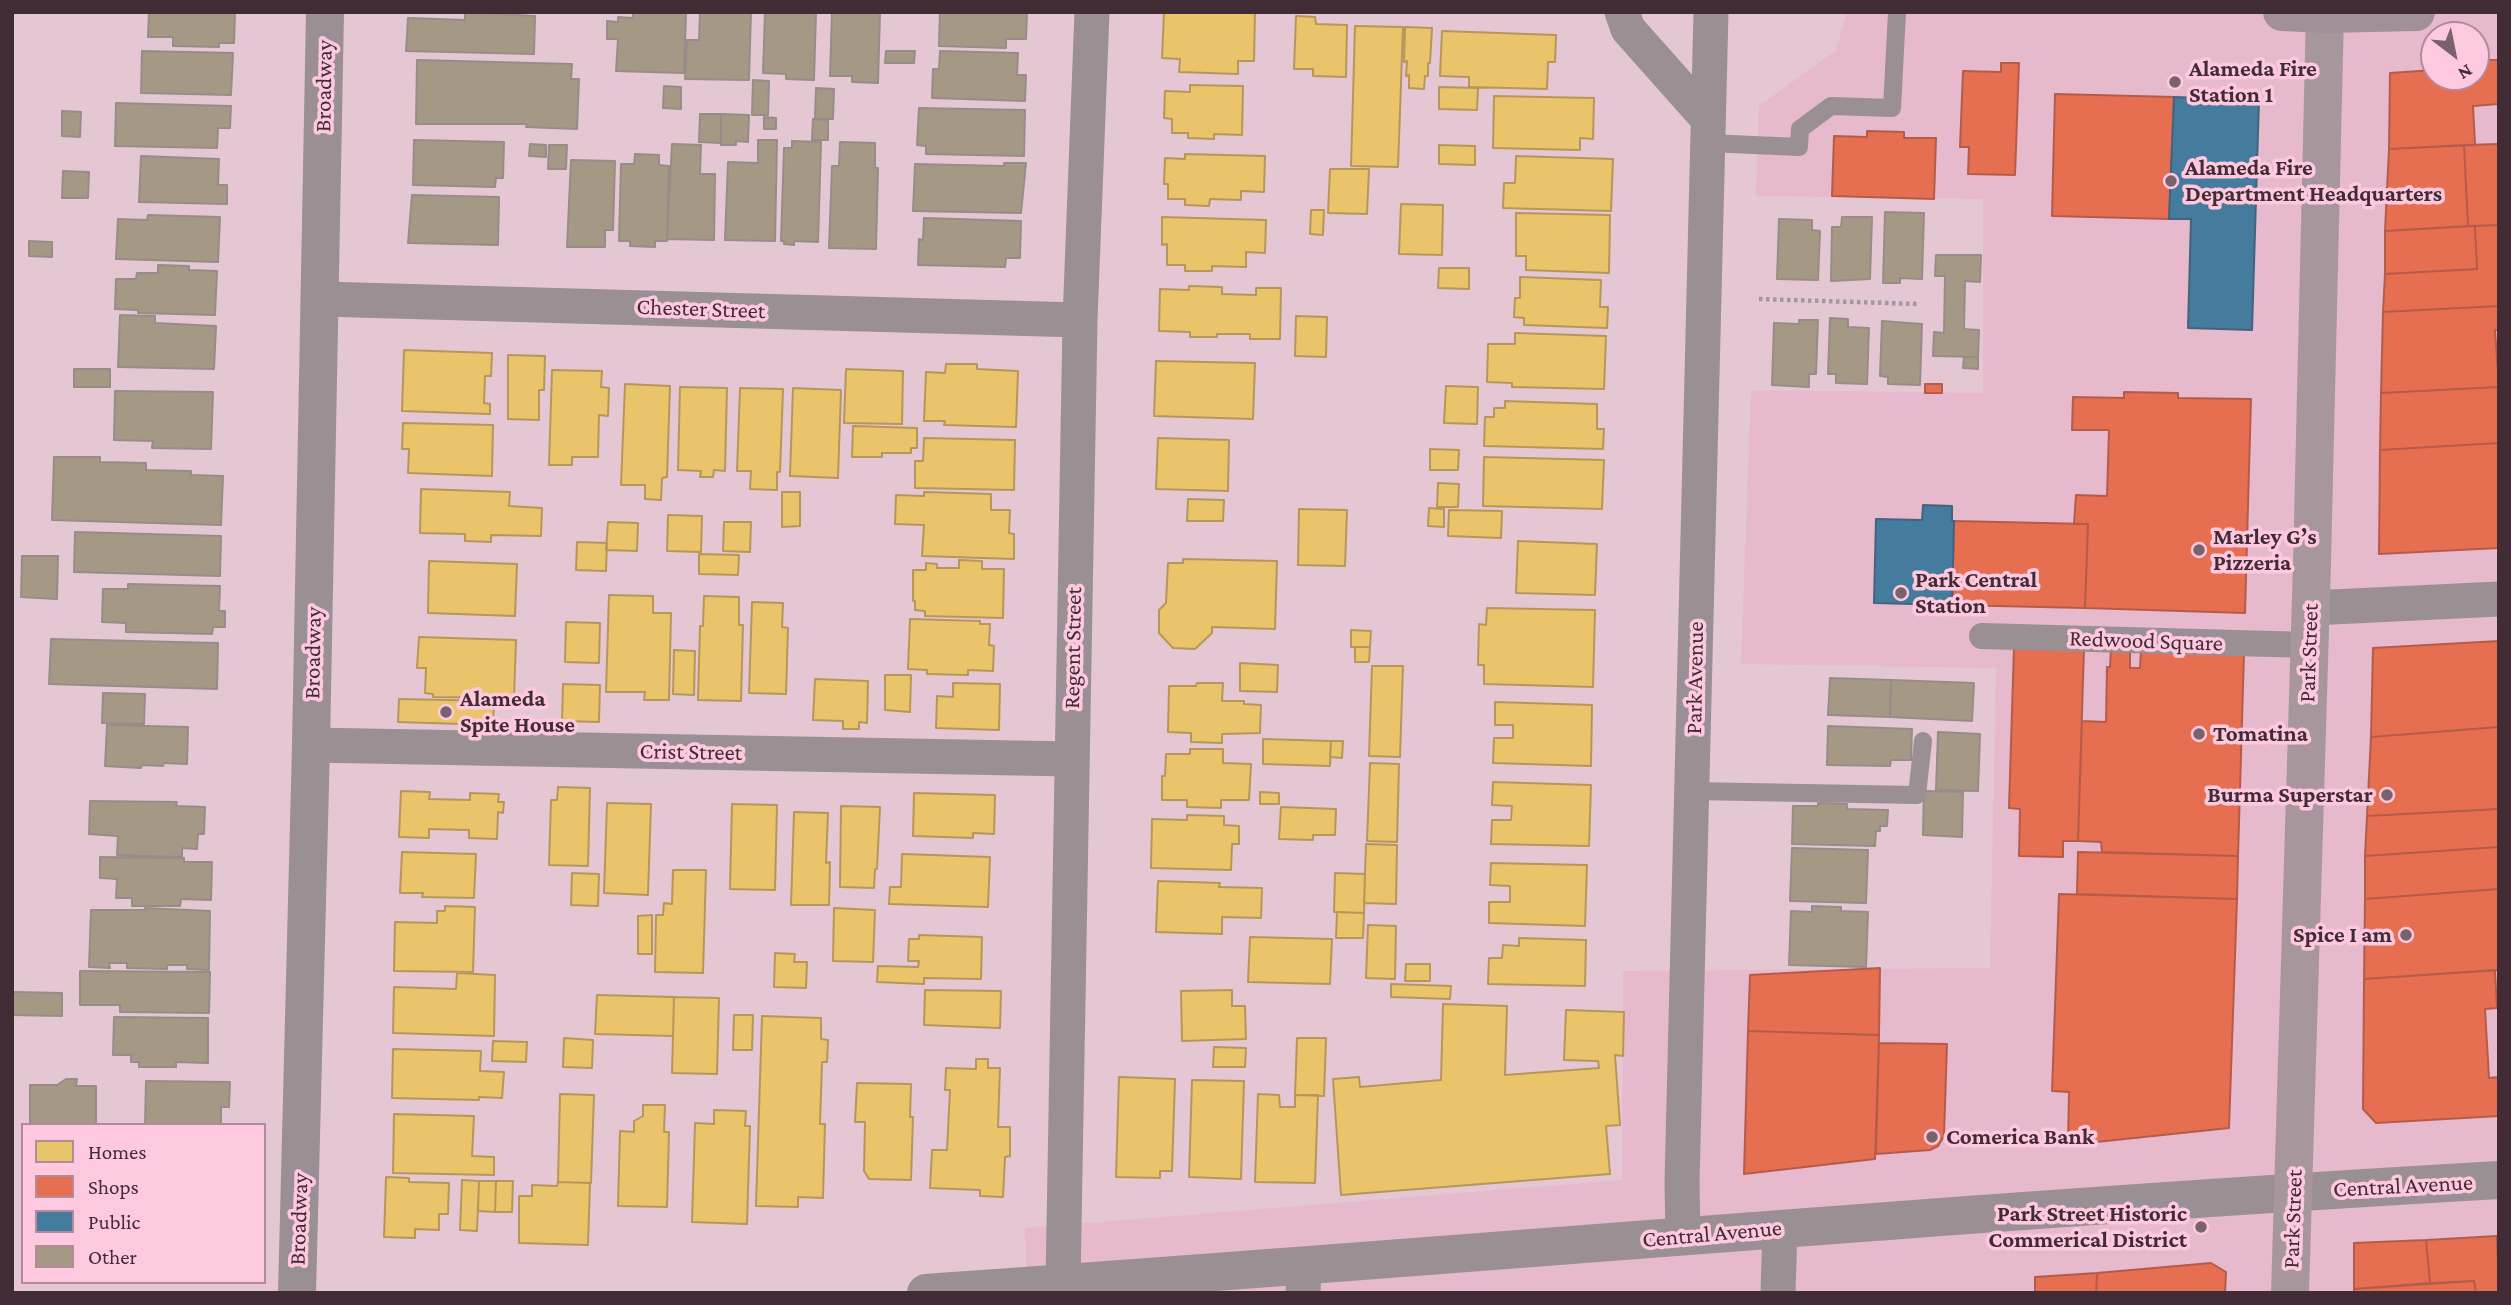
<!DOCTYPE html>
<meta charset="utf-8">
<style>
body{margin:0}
#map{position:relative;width:2511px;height:1305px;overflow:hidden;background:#e4c7d3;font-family:"Crimson Pro",serif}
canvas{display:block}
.frame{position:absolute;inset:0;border:14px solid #412c35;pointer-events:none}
.legend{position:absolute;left:21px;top:1123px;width:245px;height:161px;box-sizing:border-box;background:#fec8de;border:2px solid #b28a9a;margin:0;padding:9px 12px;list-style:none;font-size:21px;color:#412c35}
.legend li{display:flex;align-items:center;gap:14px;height:35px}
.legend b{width:35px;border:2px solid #b28a9a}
.north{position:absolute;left:2420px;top:21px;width:70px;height:70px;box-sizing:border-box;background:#fec8de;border:2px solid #b28a9a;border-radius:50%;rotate:148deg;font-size:19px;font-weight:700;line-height:28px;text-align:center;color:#412c35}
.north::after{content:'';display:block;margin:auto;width:24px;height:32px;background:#7a626c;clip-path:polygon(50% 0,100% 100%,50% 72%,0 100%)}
</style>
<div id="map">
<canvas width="2511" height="1305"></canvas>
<div class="frame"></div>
<ul class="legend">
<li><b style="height:19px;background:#e9c46a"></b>Homes</li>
<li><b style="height:19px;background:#e76f51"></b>Shops</li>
<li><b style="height:19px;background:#457b9d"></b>Public</li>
<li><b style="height:19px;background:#a59986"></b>Other</li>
</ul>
<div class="north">N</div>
</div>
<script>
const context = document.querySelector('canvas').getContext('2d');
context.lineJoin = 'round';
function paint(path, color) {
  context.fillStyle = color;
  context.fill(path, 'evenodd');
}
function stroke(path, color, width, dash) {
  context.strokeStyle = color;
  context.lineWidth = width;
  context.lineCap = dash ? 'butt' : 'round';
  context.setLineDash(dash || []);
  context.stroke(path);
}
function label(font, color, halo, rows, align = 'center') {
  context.font = font + ' "Crimson Pro",serif';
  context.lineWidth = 7;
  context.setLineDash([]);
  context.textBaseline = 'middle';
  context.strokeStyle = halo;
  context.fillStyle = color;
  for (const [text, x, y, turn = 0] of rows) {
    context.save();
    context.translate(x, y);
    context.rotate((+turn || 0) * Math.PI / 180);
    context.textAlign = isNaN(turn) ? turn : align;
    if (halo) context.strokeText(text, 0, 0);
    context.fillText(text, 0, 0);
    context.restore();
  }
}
paint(new Path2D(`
 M1847 12H2499V1293H1027L1025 1228 1622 1180 1623 971 1990 968 1996 668 1741 664 1751 390 1983 393V199L1756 196 1759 106 1836 50ZM2434 35H2476V77H2434Z`), '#e7b9cc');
const homes = new Path2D(`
 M1164 12H1255L1254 61H1238V74L1179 72 1180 59 1162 58Z
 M1296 16 1315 17 1316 24 1347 25 1346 77 1313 76V69H1294Z
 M1355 26 1403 27 1398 167 1351 166Z
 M1405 27 1432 28 1430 63H1428V76H1425L1424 89 1409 88V75L1406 76 1407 61 1404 62Z
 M1442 31 1556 35 1555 62H1548L1547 89 1469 87V77L1440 76Z
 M1190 85 1243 86 1242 135 1214 134V139L1188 138V133H1172V119L1164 118 1165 91 1190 92Z
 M1439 87 1478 88 1477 110 1439 109Z
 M1494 96 1594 98 1593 139 1580 138V150L1493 148Z
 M1439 145 1475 146V165L1439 164Z
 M1185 154 1265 156 1264 192 1241 191V200L1210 199 1209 206 1185 205V199H1168V184H1164L1165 158 1185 159Z
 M1516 156 1613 159 1611 211 1503 208 1504 183H1515Z
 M1330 169H1369L1367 214 1328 213Z
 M1401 204 1443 205 1442 255 1399 254Z
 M1311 210H1324L1323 235 1310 234Z
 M1516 213 1610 215 1609 273 1526 270V256H1516Z
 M1162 217 1266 220 1265 253 1246 252V267L1212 266V271H1185V265H1167V244L1162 245Z
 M1439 268H1469V289L1438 288Z
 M1520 277 1601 280 1600 307H1608L1607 328 1524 325V318L1514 317 1515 298H1520Z
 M1189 286 1222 287V294L1256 295V288H1281L1280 339H1250V334H1217V337H1190V332L1159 331 1160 289 1189 290Z
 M1296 316 1327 317 1326 357 1295 356Z
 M1515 333 1606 336 1604 389 1512 387V383L1487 382 1488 344H1515Z
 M404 350 492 353 491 376H485L484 403 490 404V414L402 411Z
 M508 355 545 356 544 390H539V420L508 419Z
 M1156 361 1255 363 1253 419 1154 416Z
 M946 364H977V369L1018 371 1016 427 944 425 945 421H924L926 372 945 373Z
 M846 369 903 371 902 424 844 423Z
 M552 370 602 371 601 387 609 388 608 416 599 415 598 457H572V465H549Z
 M625 384 670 386 667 477 662 478 661 500 645 499V485H621Z
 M1446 386 1478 387 1477 424 1444 423Z
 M680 387 727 388 725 471 714 470 713 477H700L701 471 678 470Z
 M740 388 783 389 780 472H777V490L750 489 751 471H737Z
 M793 388 841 390 838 478 790 476Z
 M1505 401 1597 404V429H1604L1603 449 1484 446 1485 417H1494V408H1505Z
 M403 423 493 425 492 476 408 473 409 449H402Z
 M853 426 917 428V448H911V453H882V457H852Z
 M924 438 1015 440 1014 490 915 488V461H923Z
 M1158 438 1229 440 1228 491 1156 489Z
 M1430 449 1459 450 1458 470H1430Z
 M1484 457 1604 460 1602 509 1483 506Z
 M1438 483 1459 484 1458 507H1437Z
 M421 489 510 492 509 506 542 508 541 536 491 535V542L465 541V534L420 533Z
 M782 492H800V526L782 527Z
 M924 492 991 494V510H1010L1009 533 1014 534V559L922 556 924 525 895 524 896 495 924 496Z
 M1188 499 1224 500 1223 521H1187Z
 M1429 508 1444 509V527L1428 526Z
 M1299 509 1347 510 1345 566 1298 565Z
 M1449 510 1502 511 1501 538 1448 536Z
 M668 515 702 516 701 552 667 551Z
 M608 522 638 523 637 551 606 550Z
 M724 522H751L750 552 723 551Z
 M1518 541 1597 544 1595 595 1516 593Z
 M577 542 607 543 606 571 576 570Z
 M699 554 739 555 738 575 699 574Z
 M1183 559 1277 561 1275 629 1212 627V633L1195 649 1173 648 1159 633V610L1166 603 1168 563H1183Z
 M959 560 982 561V569H1004L1003 618 925 616V611L915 610V601H913V570H926V563L937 564V568H959Z
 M429 561 517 564 515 616 428 613Z
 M609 595 653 596V613H671L669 700H644L645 692H606Z
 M704 596 739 597V625H743L741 701 698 700 700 626H703Z
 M752 602 783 603 782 627 788 628 786 694 749 693Z
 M1487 608 1595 610 1593 687 1484 684V665H1478L1479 624 1486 625Z
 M910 619 980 621V624H990L989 645 994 646 993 671 968 670V675L927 674V670L908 669Z
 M566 622 600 623 599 663 565 662Z
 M1351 630 1371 631 1370 647H1351Z
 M419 637 516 640 514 698 433 697V694L425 693 426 668H417Z
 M1355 647H1370L1369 662H1355Z
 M674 650 695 651 694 695 673 694Z
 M1240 663 1278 665 1277 692 1240 691Z
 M1372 666H1403L1400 757 1369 756Z
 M885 675H911L910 712 885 710Z
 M815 679 868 681 867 723 859 722V729H843V721L813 720Z
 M953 683 1000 684 999 730 936 728 937 696 953 697Z
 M1197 683H1223L1222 701H1244V704L1261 705 1260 733 1222 734V743L1191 742V733L1168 732 1169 686H1196Z
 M563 684 600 685 599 722 562 721Z
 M399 699 494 701 493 725 398 722Z
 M1495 702 1592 705 1591 766 1493 763 1494 738H1513V725H1495Z
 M1263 739 1331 741 1330 766 1263 764Z
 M1331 741H1343L1342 758 1330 757Z
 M1190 749H1223V763L1251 764 1249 800H1221V808L1187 807V800H1162V776H1165L1166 754H1190Z
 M1370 763 1399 764 1397 842 1367 841Z
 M1493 782 1591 785 1589 846 1491 844 1492 820H1511L1512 806 1492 805Z
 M558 787 590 788 588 866 549 865 551 800H557Z
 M401 791 430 792 429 799 470 800V793L499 794 498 802H504L503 813 498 812 497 839 469 838V830L429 829V838L399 837Z
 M1260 792 1279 793V804H1260Z
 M914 793 995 795 994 834 973 833V838L913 836Z
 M607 803 651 804 648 895 604 893Z
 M732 804 777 805 775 890 730 889Z
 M841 806 880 807 877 869H875L874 888 840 887Z
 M1281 807 1336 809 1335 835H1313V840L1279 839Z
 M794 812 828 813 826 863 830 862 829 905H791Z
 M1187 815 1224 816V825L1239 826V844H1232L1231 870 1151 868 1152 819 1187 820Z
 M1366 844 1397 845 1396 904 1364 903Z
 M402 852 476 854 474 898 422 897 423 893H400Z
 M902 854 990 857 988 907 889 904 890 887H901Z
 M1491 863 1587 865 1585 926 1489 923V902H1510V886L1490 885Z
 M673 870H706L703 973 655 972 656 915H663L664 903 672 904Z
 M572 873 599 874 598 906 571 905Z
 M1335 873 1365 874 1364 913 1334 912Z
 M1158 881 1220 883 1219 887 1262 888 1261 918 1222 917V934L1156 932Z
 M445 906 475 907 473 972 394 971 395 922 437 923V911H445Z
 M834 908 875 910 873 962 833 961Z
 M1337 912 1364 913 1363 938H1336Z
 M652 915V954H638V916Z
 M1368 925 1396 926 1395 979 1366 978Z
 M919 935 982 937 981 979 924 978V984L877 982 878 966 918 967 919 961H908L909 939H919Z
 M1250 937 1332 939 1330 984 1248 982Z
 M1519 938 1586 940 1585 986 1488 984 1489 958H1502L1503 945 1519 946Z
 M775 953 795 954 794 962H807L806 988 774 987Z
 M1406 964H1430V981H1405Z
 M457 973 495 975 494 1036 393 1033 394 987 456 989Z
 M1391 984 1451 986 1450 999 1391 997Z
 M925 990 1001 991 1000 1028 924 1025Z
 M1232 990V1006H1245L1246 1039 1182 1041 1181 991Z
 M597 995 674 997 673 1036 595 1034Z
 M674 997 719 998 717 1074 672 1073Z
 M1443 1004 1507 1006 1505 1075 1599 1068 1598 1061 1564 1060 1566 1010 1624 1012 1623 1056 1615 1055 1620 1125 1606 1126 1610 1174 1341 1195 1333 1079 1359 1077 1360 1087 1441 1080Z
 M734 1015H753L752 1050H733Z
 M762 1016 821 1018V1039L828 1040 827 1062H822L820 1124H825L823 1198 798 1197V1207L756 1206Z
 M564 1038 593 1040 592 1068 563 1067Z
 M1297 1038H1326L1324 1096 1295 1095Z
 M493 1041 527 1042 526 1062 492 1061Z
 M1214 1047 1246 1048 1245 1067H1213Z
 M393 1049 481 1051 480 1071 504 1072 502 1098 479 1097V1100L392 1098Z
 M976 1059H988V1068H1000L998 1127H1010V1156L1005 1157 1003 1197 980 1196V1190L930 1188 932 1150H947L950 1090H945L946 1068 976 1069Z
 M1119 1077 1175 1079 1172 1171H1160V1178L1116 1177Z
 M1192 1080 1244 1081 1241 1179 1189 1177Z
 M857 1083 911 1084 910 1117H913L911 1180 869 1179 864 1171 865 1122H855Z
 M560 1094 594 1095 591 1183 558 1182Z
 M1258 1094 1279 1095 1280 1107H1295V1095H1318L1315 1183 1255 1182Z
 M643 1105H665L664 1132H669L667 1207 618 1206 620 1131 634 1132V1121L643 1116Z
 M714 1110 746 1111 745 1126H750L747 1224 692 1222 695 1123 714 1124Z
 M394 1114 474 1116 472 1156 494 1157V1175L393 1173Z
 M386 1177 409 1178V1182L449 1183 448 1214H439V1230L415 1229V1238L384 1237Z
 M462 1180 479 1181 477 1231 460 1230Z
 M479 1181H496L495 1212 478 1211Z
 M496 1181H513L512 1212H495Z
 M558 1182 590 1183 588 1245 519 1243V1196H532V1185L557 1186Z`);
paint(homes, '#e9c46a');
stroke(homes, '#b7965a', 2);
const shops = new Path2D(`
 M2485 60H2499V104L2473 106 2475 145 2389 149 2390 73 2434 70V77H2476V68L2485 67Z
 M2001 63H2019L2015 175 1968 174 1969 147H1960L1963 71 2001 72Z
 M2055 94 2174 97 2169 219 2052 216Z
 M1867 131 1904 132V138H1936L1934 199 1832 196 1834 136 1867 137Z
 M2499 144V225L2468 226 2464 145Z
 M2464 145 2468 226 2385 231 2389 149Z
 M2499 225V306L2383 312 2385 274 2477 269 2475 226Z
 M2475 226 2477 269 2385 274V231Z
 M2499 306V330H2495L2499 387 2381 393 2383 312Z
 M1925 384H1942V393H1925Z
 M2499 387V443L2380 450 2381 393Z
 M2124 392 2178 393V398L2251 399 2245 613 2085 608 2088 524H2074L2076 495 2107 496 2109 430H2072L2073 397 2124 398Z
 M2499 443V548L2379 554 2380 450Z
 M1954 521 2088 524 2085 608 1952 605Z
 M2499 641V727L2371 737 2373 648Z
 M2014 646 2084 648 2078 841H2063V857L2019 856 2020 809 2009 808Z
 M2111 649 2130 650V668H2140L2141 650 2244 653 2238 856 2102 852 2101 842 2078 841 2082 721 2106 722 2107 667H2110Z
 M2499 727V809L2367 816 2371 737Z
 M2499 809V847L2365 856 2367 816Z
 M2499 847V889L2365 899V856Z
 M2078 852 2238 856 2237 899 2077 894Z
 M2499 889V970L2364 979 2365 899Z
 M2059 894 2237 899 2229 1128 2068 1145 2069 1092 2052 1091Z
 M1880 968 1879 1035 1748 1031 1750 975Z
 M2495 970 2497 1008 2485 1009 2489 1078 2499 1077V1116L2376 1123 2363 1109 2364 979Z
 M1748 1031 1879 1035 1875 1159 1744 1174Z
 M1879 1043 1947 1044 1944 1136 1938 1146 1930 1150 1876 1154Z
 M2497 1236 2499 1293H2476L2474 1281 2430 1283 2426 1240Z
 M2426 1240 2430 1283 2354 1289V1243Z
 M2211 1263 2226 1272 2225 1293H2096L2097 1273Z
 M2097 1273 2096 1293H2035V1277Z
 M2474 1281 2476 1293H2354V1289Z`);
paint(shops, '#e76f51');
stroke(shops, '#b55b49', 2);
const public = new Path2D(`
 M2174 97 2259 100 2252 330 2188 328 2191 219H2169Z
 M1923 505 1952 506V521H1954L1952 605 1874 603 1876 519 1922 520Z`);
paint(public, '#457b9d');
stroke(public, '#44637e', 2);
const building = new Path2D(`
 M149 12H235L234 43H219V47L173 46V37H148Z
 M465 12 535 16 534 54 406 51 408 18 465 20Z
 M633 12H686L684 73 616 71 618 39H607V21L618 22V17L633 18Z
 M700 12H751L749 80 685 79 687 40H699Z
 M765 12H816L814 80 786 79V74L763 73Z
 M832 12H880L878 83 852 82V76H830Z
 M940 12H1027L1026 39H1006V48L939 46Z
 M142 51 233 53 231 95 141 93Z
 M886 51H915L914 63H885Z
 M940 51 1018 53 1017 75H1026L1025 101 932 98 933 69H939Z
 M417 60 572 64 571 79H579L577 129 526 127 527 124H416Z
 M753 80 769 81 768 115H752Z
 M664 86 681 87V109L663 108Z
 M816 88 834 89 833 119H815Z
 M116 103 231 106 230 128H218L217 148 115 146Z
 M919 108 1025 110 1024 156 926 154V146L917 145Z
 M62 111 81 112 80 137 62 136Z
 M700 114H721V143L699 142Z
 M721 114 749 115 748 142 736 141V145H721Z
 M764 117 776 118V129H764Z
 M813 119 828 120V140H812Z
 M414 140 504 142 503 178H496L495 187 413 185Z
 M758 140H777L775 241 725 240 728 162 758 163Z
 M792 141 821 142 818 242 794 241V245L784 244V241H781L784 148H792Z
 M840 142 875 143V168H878L876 249 829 248 832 166H839Z
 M530 144 546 145V157L529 156Z
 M672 144 701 145 700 174H715L714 240 667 239Z
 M549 145H567L566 169H548Z
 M635 154 659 155V165L669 166 667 241H655V247L630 246V241H619L621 164H634Z
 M141 156 219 159 218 185H227V204L139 202Z
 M571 160 615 161 613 230H605V247H567Z
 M1004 163H1026L1021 213 913 211 915 164 1004 166Z
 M63 171 89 172 88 198H62Z
 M412 195 499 197 498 245 408 243Z
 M1885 212 1924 213 1922 279 1900 278V283H1883Z
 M148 215 220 217 218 262 116 259 118 219 147 220Z
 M1842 217H1872L1870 279 1831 281 1832 227H1841Z
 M924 218 1021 221 1020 258H1006L1005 267 918 265 919 239 923 240Z
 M1779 219 1812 220V230L1820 231 1818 280 1777 279Z
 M29 241 52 242V257L29 256Z
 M1936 255H1981L1980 282 1965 281 1964 329 1979 330 1978 357 1933 356 1934 332 1944 333 1945 276H1935Z
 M158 265 189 266V270L217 271 215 315 138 313V310L115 309 116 279H136L137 273H158Z
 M120 315 155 316V323L216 326 214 369 118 367Z
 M1830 318 1848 319V327L1869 328 1867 384 1836 383V374H1828Z
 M1799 320H1818L1816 374H1809V387L1772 385 1774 323 1799 324Z
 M1882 321 1922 324 1920 385 1888 384V377L1880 376Z
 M1964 357H1978V369L1963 368Z
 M74 369H110V387H74Z
 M115 391 213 392 211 449 152 448 153 441 114 440Z
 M54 457H100V462L146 463V470L191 471V475L223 476 221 525 52 520Z
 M75 532 221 536 220 576 74 572Z
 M22 556H58L57 599 21 597Z
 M128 584 220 586 219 611H225V627H213L212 634 126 632V623L102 622 103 589H128Z
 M51 639 218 643 217 689 49 684Z
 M1830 678 1891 680 1890 717 1828 715Z
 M1891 680 1974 683 1972 721 1890 717Z
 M103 693 145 694 144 724 102 723Z
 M107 725 188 727 187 764 164 763 163 766 142 765 141 768 105 766Z
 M1828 726 1912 729 1911 760H1891L1890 766 1827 765Z
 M1938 732 1980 734 1978 791 1936 790Z
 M1924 791 1963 792 1962 837 1923 835Z
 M90 801 177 802 176 806 205 807 204 834H198L197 849 182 848V857L117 855 118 836 89 834Z
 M1818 803 1847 804V809L1888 810 1887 826H1880V831H1876L1875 846 1792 844 1793 806H1818Z
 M1792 848 1868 850 1866 903 1790 901Z
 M100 857 184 858V862H212L211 900 181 899 180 906H132V898H116L117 879 100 878Z
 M1812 906 1841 907V911L1868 912 1866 967 1789 965 1791 911 1812 912Z
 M145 908 210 911 209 970 187 969V965H167V969L127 968V963H109L110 968 89 967 91 910H145Z
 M80 971 210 972 209 1013 120 1012V1005H80Z
 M12 992 62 993V1016L12 1015Z
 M114 1017 208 1018V1063L176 1062V1067H139V1062H131V1055H113Z
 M66 1079H77L76 1086H96V1125H30V1085H57Z
 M146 1081 230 1082 229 1107H221V1125L145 1124Z`);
paint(building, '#a59986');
stroke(building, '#988c88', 2);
stroke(new Path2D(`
 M1759 299 1918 304`), '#a3979c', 4.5, [3.5, 3.5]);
stroke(new Path2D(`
 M1708 143 1799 147 1800 129 1831 106 1892 108 1897 12
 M1692 791 1917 795 1923 741`), '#9a8f93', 18);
stroke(new Path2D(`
 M1982 636 2309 645`), '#9a8f93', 26);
stroke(new Path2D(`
 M1622 12 1628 29 1708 119
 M321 299 1080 320
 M2311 608 2499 599
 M311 745 1071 759
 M1683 1236 1682 1183 1711 12
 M1063 1283 1080 320 1092 12
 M1303 1293 1304 1266
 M1778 1293 1780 1229`), '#9a8f93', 35);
stroke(new Path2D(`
 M297 1293 311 745 325 12
 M926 1293C1450 1257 1974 1210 2499 1180`), '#9a8f93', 38);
stroke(new Path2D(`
 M2290 1293 2312 563 2325 12`), '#a8969d', 38);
stroke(new Path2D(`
 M2282 12 2325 14 2416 12`), '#a19097', 38);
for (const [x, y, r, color] of [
 [2175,82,7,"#7a626c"],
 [2171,181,7,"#7a626c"],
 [2199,550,7,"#7a626c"],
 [1901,593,7,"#7a626c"],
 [446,712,7,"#7a626c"],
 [2199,734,7,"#7a626c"],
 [2387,795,7,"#7a626c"],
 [2406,935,7,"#7a626c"],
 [1932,1137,7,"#7a626c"],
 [2201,1227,7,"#7a626c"]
]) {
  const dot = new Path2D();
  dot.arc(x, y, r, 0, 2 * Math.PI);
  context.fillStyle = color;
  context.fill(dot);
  stroke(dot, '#fec8de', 2.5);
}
label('bold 23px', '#412c35', '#fec8de', [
 ["Alameda Fire",2189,69],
 ["Station 1",2189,95],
 ["Alameda Fire",2185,168],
 ["Department Headquarters",2185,194],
 ["Marley G’s",2213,537],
 ["Pizzeria",2213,563],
 ["Park Central",1915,580],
 ["Station",1915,606],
 ["Alameda",460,699],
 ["Spite House",460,725],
 ["Tomatina",2213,734],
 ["Burma Superstar",2373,795,"right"],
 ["Spice I am",2392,935,"right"],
 ["Comerica Bank",1946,1137],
 ["Park Street Historic",2187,1214,"right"],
 ["Commerical District",2187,1240,"right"]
], 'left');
label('23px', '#412c35', '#fec8de', [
 ["Broadway",324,86,-89],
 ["Chester Street",701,309,2],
 ["Redwood Square",2146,641,2],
 ["Regent Street",1073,648,-89],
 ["Broadway",313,653,-89],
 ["Park Street",2309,653,-88],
 ["Park Avenue",1695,678,-89],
 ["Crist Street",691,752,1],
 ["Central Avenue",2403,1186,-3],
 ["Broadway",299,1219,-88],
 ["Park Street",2293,1219,-88],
 ["Central Avenue",1712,1234,-5]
]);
</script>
